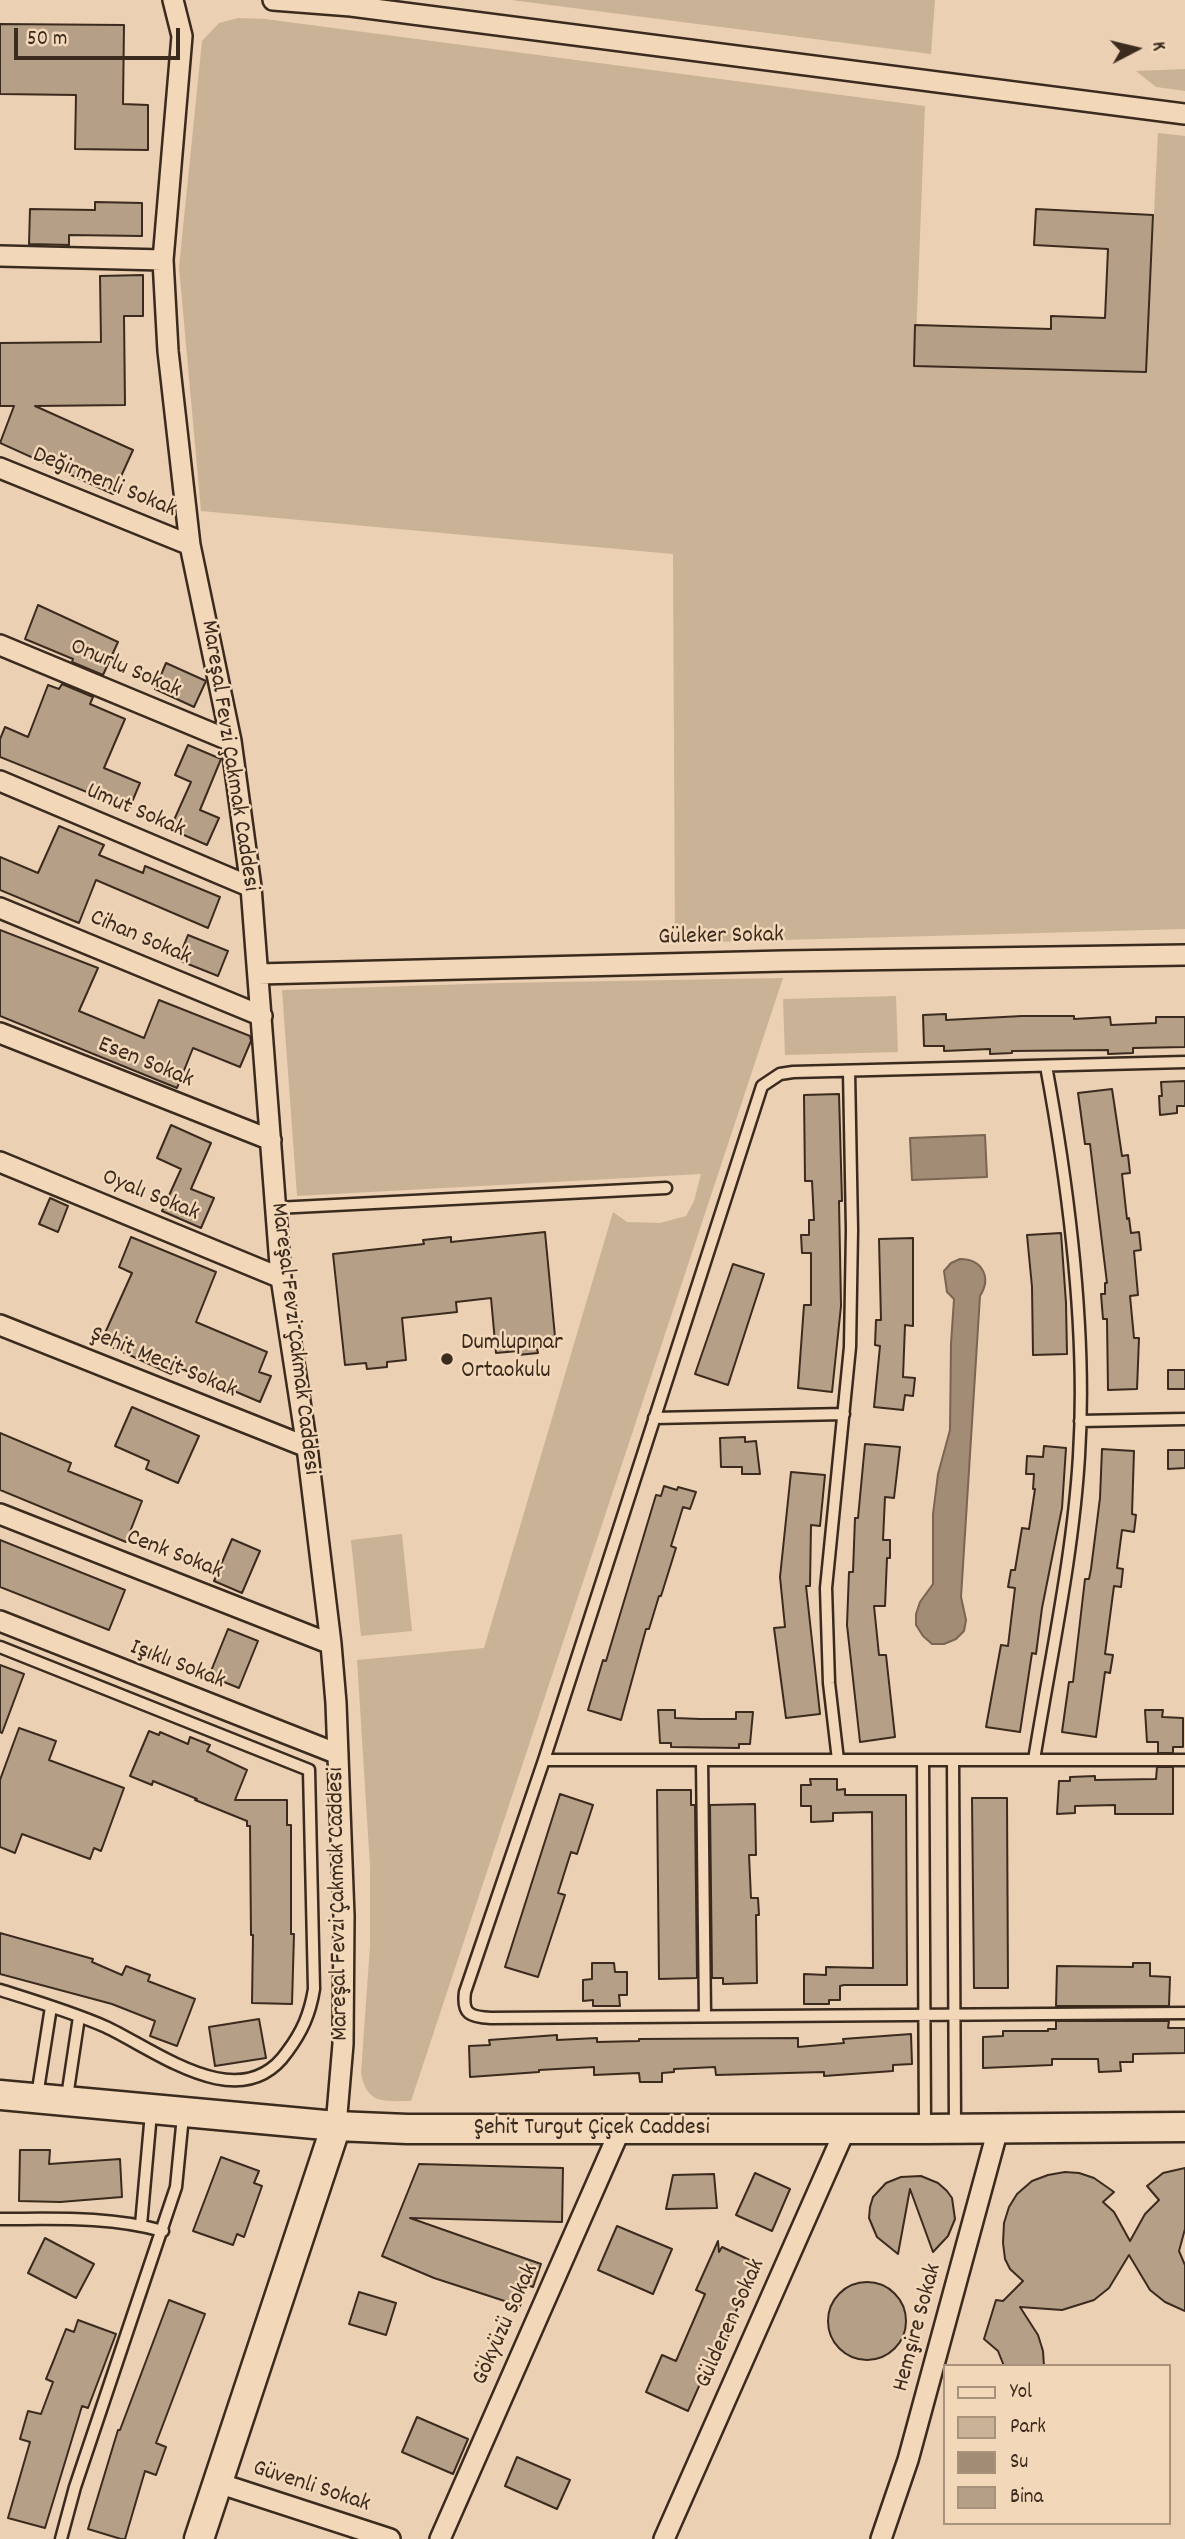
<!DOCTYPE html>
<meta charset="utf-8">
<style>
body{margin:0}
#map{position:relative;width:1185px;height:2539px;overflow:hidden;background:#ebd0b3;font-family:Dekko,sans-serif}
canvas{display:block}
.legend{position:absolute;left:943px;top:2364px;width:228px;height:161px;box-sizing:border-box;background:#f2d7b9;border:2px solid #a9927b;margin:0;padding:9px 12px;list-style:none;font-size:21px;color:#3b2a1e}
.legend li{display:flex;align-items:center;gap:14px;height:35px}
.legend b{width:35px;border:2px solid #a9927b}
.north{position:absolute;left:1101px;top:14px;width:70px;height:70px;-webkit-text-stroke:5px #f2d7b9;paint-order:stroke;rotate:83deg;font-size:19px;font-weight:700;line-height:28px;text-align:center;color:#3b2a1e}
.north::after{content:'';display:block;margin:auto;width:24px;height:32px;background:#3b2a1e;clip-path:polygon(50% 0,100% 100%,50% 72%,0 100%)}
.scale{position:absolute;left:14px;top:28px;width:166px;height:32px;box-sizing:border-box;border:4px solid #3b2a1e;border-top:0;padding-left:9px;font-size:21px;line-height:24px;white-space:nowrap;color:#3b2a1e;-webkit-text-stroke:5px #f2d7b9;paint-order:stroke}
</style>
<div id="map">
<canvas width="1185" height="2539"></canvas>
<ul class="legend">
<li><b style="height:9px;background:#f2d7b9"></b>Yol</li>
<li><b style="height:19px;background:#cab297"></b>Park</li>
<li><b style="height:19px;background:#a38c75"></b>Su</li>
<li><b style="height:19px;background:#b69f87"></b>Bina</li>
</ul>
<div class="north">K</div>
<div class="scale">50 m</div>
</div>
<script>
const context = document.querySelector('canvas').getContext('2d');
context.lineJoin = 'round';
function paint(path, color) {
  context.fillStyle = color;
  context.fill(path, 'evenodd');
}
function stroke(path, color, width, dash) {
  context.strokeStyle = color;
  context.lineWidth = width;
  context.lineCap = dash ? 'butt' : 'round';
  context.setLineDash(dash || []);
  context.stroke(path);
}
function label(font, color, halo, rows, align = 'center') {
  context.font = font + ' Dekko,sans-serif';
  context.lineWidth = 5;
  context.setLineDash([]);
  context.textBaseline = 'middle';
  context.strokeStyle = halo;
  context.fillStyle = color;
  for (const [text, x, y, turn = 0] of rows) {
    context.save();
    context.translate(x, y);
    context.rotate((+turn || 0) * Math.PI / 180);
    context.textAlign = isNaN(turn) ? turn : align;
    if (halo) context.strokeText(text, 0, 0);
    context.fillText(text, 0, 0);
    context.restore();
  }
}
paint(new Path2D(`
 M511 0H935L931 54Z
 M238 18 265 19 925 106 915 366 1146 372 1158 133 1185 136V929L675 943 673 554 201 511 179 267 202 41 219 23Z
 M1185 69V91L1156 87 1136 71Z
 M783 978 411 2101C384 2101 367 2105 361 2073L370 1946V1866L357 1660 484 1648 613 1212 627 1222 660 1223 686 1216 694 1201 701 1174 297 1196 282 990 501 983Z
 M896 996 898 1052 785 1055 783 999Z
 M402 1534 412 1631 361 1636 351 1540Z`), '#cab297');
const water = new Path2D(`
 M985 1135 987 1177 912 1180 910 1138Z
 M960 1259C982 1259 992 1277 980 1296L961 1597 966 1620 964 1631 956 1639 944 1644H932L923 1636 916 1625V1614L920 1602 933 1584V1514L938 1474 950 1430 951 1344 954 1299 947 1292 944 1271 951 1263Z`);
paint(water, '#a38c75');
stroke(water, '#796552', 2);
const building = new Path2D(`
 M0 24 124 25 123 104 148 105V150L75 149 76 95 0 94Z
 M95 202 142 203V236L69 235V245L29 244 30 209 95 210Z
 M1036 209 1153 215 1146 372 914 366 915 325 1051 329V316L1105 318 1108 249 1034 245Z
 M143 275V316H124L125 405 35 406 133 450 113 494 0 443 14 406H0V343L101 342 100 276Z
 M38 605 118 642 103 675 72 662 73 659 25 639Z
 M166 663 206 681 194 707 155 689Z
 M62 684 93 697 90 704 125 719 104 768 140 783 129 809 0 757V739L5 727 28 737 48 685 59 689Z
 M188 745 221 759 200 810 219 818 207 845 170 829 191 782 175 775Z
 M59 826 104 845 99 855 143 873 145 866 220 897 208 928 96 880 79 923 0 890V857L38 873Z
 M0 930 98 968 79 1011 144 1038 159 1000 250 1036 251 1041 240 1067 193 1048 177 1088 0 1016Z
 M188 935 228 951 218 976 178 960Z
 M946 1014V1020L1022 1016H1074V1019L1110 1017 1111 1025 1156 1023V1017H1185V1047L1133 1048V1053L1108 1054V1050L1012 1051V1053L990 1054V1049L944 1051V1046H924L923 1015Z
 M1185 1081V1106H1177V1113L1160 1115 1159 1096H1162L1161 1082Z
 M1112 1089 1122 1156 1128 1155 1130 1173 1122 1174 1127 1219 1129 1218 1131 1233 1139 1232 1141 1250 1134 1251 1138 1295 1130 1296 1134 1338H1139L1137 1389 1108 1390 1107 1319H1103L1101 1294H1105V1283H1107L1090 1144H1085L1078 1093Z
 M839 1094 842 1201H839L841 1306 832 1392 798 1388 804 1305H811V1253H802L801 1235H809V1220H814L812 1181H805L804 1095Z
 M171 1125 211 1143 191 1189 214 1198 201 1228 162 1211 181 1169 157 1158Z
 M50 1198 68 1206 58 1232 39 1224Z
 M545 1232 556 1347 537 1349 538 1353 518 1355V1351L496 1353 491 1298 456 1302 457 1312 402 1318 406 1360 387 1362V1367L367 1369 366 1363 345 1365 333 1254 424 1244 423 1240 451 1237V1242Z
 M1061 1233 1066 1303 1067 1354 1033 1355 1032 1287 1027 1235Z
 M131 1237 216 1272 196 1322 267 1352 259 1372 271 1376 260 1402 175 1366 171 1374 101 1342 132 1273 119 1267Z
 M913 1238V1326L905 1325 903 1377 915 1378 913 1396 905 1395 903 1410 874 1407 880 1346 875 1345 876 1320H881L879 1239Z
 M733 1264 764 1274 728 1385 695 1374Z
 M1168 1370H1185V1389H1168Z
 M132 1407 199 1436 178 1483 146 1469 149 1461 115 1446Z
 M0 1433 71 1463 68 1471 142 1501 126 1542 0 1490Z
 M745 1437V1442L756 1441 760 1474H742V1467H721L720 1438Z
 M865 1444 900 1447 894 1498 885 1497 883 1540H890V1558H887L885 1606H874L879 1655H886L895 1737 860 1742 847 1625 849 1572H853L855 1518H858Z
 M1044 1446 1066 1448 1062 1508 1042 1608 1036 1654 1032 1653 1020 1732 986 1727 1001 1645 1008 1646 1015 1588 1008 1587 1011 1570H1015L1022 1528 1029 1529 1035 1489H1033L1034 1474H1026L1027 1456 1043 1457Z
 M1102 1449 1134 1451 1132 1514 1136 1515 1134 1532 1122 1530 1117 1568 1123 1569 1121 1587 1114 1586 1105 1654 1113 1655 1110 1673 1105 1672 1096 1737 1062 1732 1069 1682H1073L1085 1579H1089L1091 1569 1100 1498Z
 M1168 1450H1185V1468L1168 1469Z
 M791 1472 825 1475 820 1526 811 1525 810 1586H806L820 1714 786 1718 774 1628 785 1627 780 1577Z
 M664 1486 677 1490 678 1487 696 1492 690 1509 683 1507 671 1546 676 1548 661 1596H659L649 1629H646L621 1720 588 1710 603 1660 606 1661 656 1495 661 1496Z
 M232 1539 260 1551 242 1593 214 1581Z
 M0 1540 125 1590 109 1630 0 1587Z
 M228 1629 258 1641 239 1688 209 1676Z
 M0 1665 24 1674 2 1733 0 1732Z
 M658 1710H675V1718L700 1719H736V1712H753L750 1744H739V1748L671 1747V1743H660Z
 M1145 1710H1163L1162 1717 1183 1718V1747H1173V1753H1158V1742H1147Z
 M19 1728 56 1741 49 1760 124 1788 101 1851 94 1848 90 1859 22 1834 15 1853 0 1847V1780Z
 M149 1731 159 1735 160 1732 188 1744 190 1737 210 1745 207 1751 247 1770 235 1800H287V1825H291V1934H294L292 2004 252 2003 253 1935H251L250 1826H247V1821L195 1800 197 1799 153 1781 152 1785 130 1776Z
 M1157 1767H1173V1814H1115V1805L1075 1806V1813L1057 1814 1059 1781H1070V1777L1095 1776V1780L1156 1779Z
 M810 1779H837V1790L845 1789V1795H906L907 1985H844L840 1986V2000H829V2004H804V1974L826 1975V1967L873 1968 872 1812 833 1813V1821L811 1822V1806H801V1785H811Z
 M657 1790H691V1805H695L697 1978 659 1979Z
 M560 1794 593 1805 577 1854 571 1852 558 1893 565 1895 538 1977 505 1967Z
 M972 1798H1007L1008 1988H974Z
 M755 1804 756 1855H749L751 1898H758L759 1915H756L757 1983 723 1984V1978H712L710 1805Z
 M0 1933 93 1959 92 1962 122 1975 126 1966 150 1975 148 1981 195 1999 177 2046 150 2036 155 2021 112 2004 0 1974Z
 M592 1963H614L615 1972H627V1995H619L620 2006H593V2000L583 2001V1980L592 1979Z
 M1133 1963H1150V1976L1170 1977 1169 2006H1056L1057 1966 1133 1967Z
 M259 2019 266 2058 215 2066 209 2027Z
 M1056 2021H1169L1168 2028H1185V2053L1133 2054V2062H1120L1121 2071 1099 2072 1098 2059H1052V2065L983 2068V2037L1003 2036V2031H1048V2029H1056Z
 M911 2034 912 2064 893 2065V2071L824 2076V2072L716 2075 715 2067 674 2069V2072L662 2073V2082H640L639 2073 594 2075V2067L539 2070V2072L470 2077 469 2046 490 2045 489 2040 557 2035V2040L597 2038V2042L639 2041V2039L798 2038V2047L844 2043 843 2039Z
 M20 2150H50L49 2164 120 2159 122 2197 60 2202 19 2201Z
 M221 2157 259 2171 254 2183 262 2186 244 2237 237 2234 233 2245 193 2231Z
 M419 2164 563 2168 562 2222 410 2218 541 2264 533 2287 527 2285 520 2306 434 2278 382 2256Z
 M1185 2168V2229L1179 2251 1185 2265V2311L1165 2302 1150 2290 1129 2255 1109 2288 1094 2300 1062 2310 1020 2307 1038 2335 1043 2351 1044 2366H1004L998 2351 984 2339 996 2300 1003 2301 1023 2281 1010 2269 1005 2259 1003 2243 1004 2223 1009 2207 1017 2194 1032 2181 1048 2175 1065 2172 1079 2173 1094 2178 1114 2192 1103 2202 1114 2212 1130 2241 1145 2214 1159 2200 1147 2186 1163 2173Z
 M755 2173 790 2189 772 2231 736 2215Z
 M714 2174 717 2208 666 2209 673 2175Z
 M921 2176 938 2183 947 2191 952 2198 955 2219 948 2236 933 2252 910 2189 898 2254 877 2237 869 2218 870 2207 873 2197 886 2183 901 2177Z
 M617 2226 672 2249 653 2294 598 2270Z
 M45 2238 94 2264 76 2298 28 2273Z
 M718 2241 719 2252 722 2247 758 2264 730 2324 733 2325 717 2362 711 2359 688 2411 646 2392 662 2355 676 2361 705 2294 696 2290Z
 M828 2321a39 39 0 1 1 78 0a39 39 0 1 1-78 0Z
 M359 2292 396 2303 386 2335 349 2324Z
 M169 2300 205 2314 156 2443 166 2447 156 2475 145 2471 125 2539H121L88 2529 118 2430H120Z
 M78 2320 116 2334 88 2408 82 2406 45 2528 8 2518 30 2442 20 2439 28 2411 41 2414 53 2382 46 2379 53 2362 66 2329 74 2332Z
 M417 2417 468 2439 453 2474 402 2452Z
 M517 2457 570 2480 557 2509 505 2486Z`);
paint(building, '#b69f87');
stroke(building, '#3b2a1e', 2);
const lane = new Path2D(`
 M1185 1062 793 1072 780 1074 762 1086 544 1760 465 1992C462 2014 470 2017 491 2018L1185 2013
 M276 1208 666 1188
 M654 1418 844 1414
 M1080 1421 1185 1419
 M0 1647 309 1770 314 1989C310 2014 302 2032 287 2052 241 2118 157 2051 106 2027 72 2012 35 2001 0 1990
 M544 1760H1185
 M702 1760 705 2016
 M838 1760 829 1683 826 1588 850 1347 852 1230 849 1071
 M923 1760 925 2127
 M953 1760 955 2125
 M1034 1760C1050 1660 1073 1557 1079 1456 1087 1329 1069 1190 1046 1066
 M37 2096 51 2007
 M67 2097 79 2017
 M0 2219C55 2219 109 2216 163 2231
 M141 2225 151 2113
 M61 2539 75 2487 176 2187 183 2116`);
const street = new Path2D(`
 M173 0 182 36 163 260 168 351 190 545 231 741 251 887 281 1278 307 1447 331 1644 336 1703 344 1916 343 2044 336 2126
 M273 0 351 6 1185 114
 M0 256 163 260
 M0 468 190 545
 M0 645 231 741
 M0 781 251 887
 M0 908 262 1016
 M258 974 783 961 1185 955
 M0 1033 271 1140
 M0 1162 281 1278
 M0 1325 307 1447
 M0 1514 331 1644
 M0 1621 338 1754
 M218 2483 390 2539
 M440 2539 620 2130
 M664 2539 845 2130
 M881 2539 908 2460 998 2129`);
const secondary = new Path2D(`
 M0 2095 336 2126 407 2129H925L1185 2127
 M199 2539 336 2126`);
stroke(lane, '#3b2a1e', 15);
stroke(street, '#3b2a1e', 24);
stroke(secondary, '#3b2a1e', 33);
stroke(lane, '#f2d7b9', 10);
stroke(street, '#f2d7b9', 19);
stroke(secondary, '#f2d7b9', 28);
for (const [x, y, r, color] of [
 [447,1359,7,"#3b2a1e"]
]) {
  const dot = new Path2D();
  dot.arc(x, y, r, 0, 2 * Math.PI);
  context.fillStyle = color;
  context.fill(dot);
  stroke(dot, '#f2d7b9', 2.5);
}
label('24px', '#3b2a1e', '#f2d7b9', [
 ["Değirmenli Sokak",104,484,22],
 ["Onurlu Sokak",125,670,23],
 ["Mareşal Fevzi Çakmak Caddesi",228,756,81],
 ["Umut Sokak",135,812,23],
 ["Güleker Sokak",721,938,-1],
 ["Cihan Sokak",140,939,23],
 ["Esen Sokak",145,1064,22],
 ["Oyalı Sokak",150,1197,22],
 ["Mareşal Fevzi Çakmak Caddesi",293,1339,83],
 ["Şehit Mecit Sokak",163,1364,22],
 ["Cenk Sokak",174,1556,21],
 ["Işıklı Sokak",177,1666,21],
 ["Mareşal Fevzi Çakmak Caddesi",340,1904,-91],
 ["Şehit Turgut Çiçek Caddesi",592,2130],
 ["Gülderen Sokak",732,2324,-66],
 ["Gökyüzü Sokak",507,2325,-66],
 ["Hemşire Sokak",919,2328,-75],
 ["Güvenli Sokak",311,2488,18]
]);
label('24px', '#3b2a1e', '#f2d7b9', [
 ["Dumlupınar",461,1345],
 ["Ortaokulu",461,1373]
], 'left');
</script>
